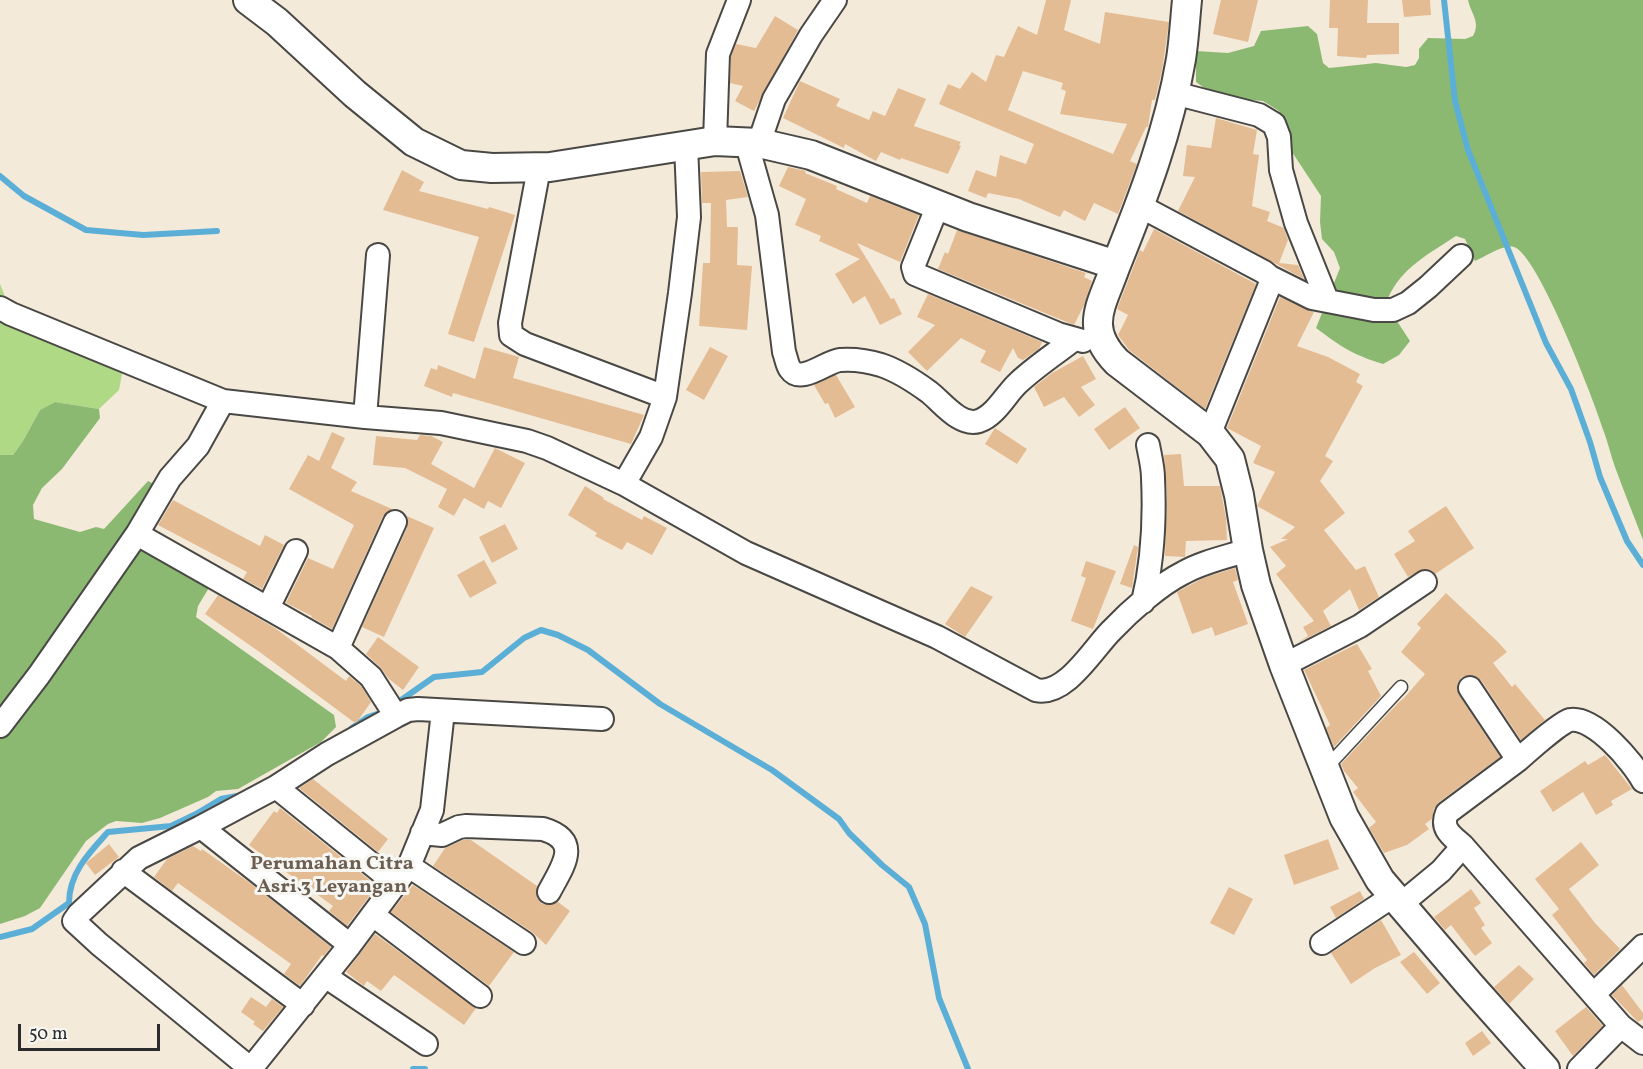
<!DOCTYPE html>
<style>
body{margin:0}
#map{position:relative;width:1643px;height:1069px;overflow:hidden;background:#f4eada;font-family:Vollkorn,serif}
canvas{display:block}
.scale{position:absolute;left:18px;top:1024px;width:142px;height:27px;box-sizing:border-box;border:3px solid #2b2b2b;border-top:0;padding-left:8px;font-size:18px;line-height:21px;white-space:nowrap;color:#2b2b2b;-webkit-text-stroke:4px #f6f6f2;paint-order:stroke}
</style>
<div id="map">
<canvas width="1643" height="1069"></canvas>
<div class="scale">50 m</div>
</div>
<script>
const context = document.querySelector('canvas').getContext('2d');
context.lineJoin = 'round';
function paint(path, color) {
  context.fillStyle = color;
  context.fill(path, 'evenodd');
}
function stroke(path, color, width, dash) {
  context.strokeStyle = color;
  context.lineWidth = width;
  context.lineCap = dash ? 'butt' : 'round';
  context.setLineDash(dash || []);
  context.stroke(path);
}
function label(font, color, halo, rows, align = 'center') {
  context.font = font + ' Vollkorn,serif';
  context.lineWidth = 6;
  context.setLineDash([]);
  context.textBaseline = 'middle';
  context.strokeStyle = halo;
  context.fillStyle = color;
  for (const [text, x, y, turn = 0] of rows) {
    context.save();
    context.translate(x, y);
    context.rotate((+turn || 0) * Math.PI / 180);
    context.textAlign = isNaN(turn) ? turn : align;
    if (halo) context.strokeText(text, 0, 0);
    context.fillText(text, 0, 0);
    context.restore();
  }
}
paint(new Path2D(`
 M0 284 8 304 125 358 119 390 99 409 55 402 40 410 23 441 13 455H0Z`), '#afd984');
paint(new Path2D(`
 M1468 0H1643V540C1634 516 1624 492 1615 467 1611 456 1608 443 1604 432 1595 403 1538 254 1514 247 1503 244 1485 257 1475 261L1465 239 1456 236C1429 254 1402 267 1388 298L1393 315 1410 341 1399 355 1383 364C1353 355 1340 346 1316 328L1340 268 1334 252 1322 239 1320 222 1321 196 1292 152 1286 126 1279 111 1263 101 1227 98 1203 87 1196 82V51L1228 53 1254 46 1261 31 1308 26 1317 34 1323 63 1329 68 1376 63 1406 67 1415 65 1419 58V49L1428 38 1465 39 1473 36C1481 22 1471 14 1468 0Z
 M55 402 99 409 100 418 62 469 42 488 33 505 34 519 80 532 96 527 104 529 148 481 156 485 134 529 210 586 198 606 196 617 334 715 336 727 321 742 238 789 216 791 208 797 160 818 142 823 116 821 108 824 86 841 40 908 25 916 0 924V455H13L23 441 40 410Z`), '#8bb972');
stroke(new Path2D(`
 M1444 0 1455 101 1468 150 1546 343 1571 389 1590 442 1600 477 1627 541 1643 565
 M0 176 24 196 86 230 143 235 217 231
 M394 705 434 677 482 672 524 638 541 630 558 635 588 650 660 704 772 770 839 819 849 833 882 865 909 887 925 924 939 998 968 1069
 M352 728 368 717 380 713
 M0 937 32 929 69 903C69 873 89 853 108 832L171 826 196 814 221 799 242 795
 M413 1069H425`), '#5bafd7', 6);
paint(new Path2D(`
 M1046 0H1071L1064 30 1100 44 1105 12 1169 22 1162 71 1155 100H1152L1148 127H1146L1130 161 1137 164 1118 214 1094 203 1085 221 1064 210 1060 217 1019 199 988 193 986 198 968 191 976 170 996 177 1000 155 1026 164 1034 144 939 104 948 84 960 89 972 72 986 82 996 55 1004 57 1018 26 1037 35ZM1023 71 1063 83 1061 89 1066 91 1060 114 1127 124 1113 154 1008 110Z
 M1221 0H1258L1248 42 1213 34Z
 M1330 0H1368L1367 23H1399V54L1367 55 1366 58 1337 56 1338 28H1329Z
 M1402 0H1430L1431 15 1404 17Z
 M775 16 798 30 754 111 735 101 743 86 730 83 731 57 736 44 756 48Z
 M800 81 840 99 836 106 869 120 873 111 885 116 898 88 926 99 914 126 961 142 959 145 961 146 948 174 901 158 900 160 881 152 876 161 845 144 844 148 783 118Z
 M1216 118 1257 130 1253 154 1259 155 1252 206 1270 212 1267 221 1284 228 1288 240 1279 263 1298 265 1304 279 1178 211 1195 177 1183 176 1187 145 1211 148Z
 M788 167 806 171 805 173 837 186 836 189 867 203 870 196 919 215 900 262 857 243 891 299 894 298 902 314 880 325 865 296 853 304 835 274 860 259 819 241 821 236 795 225 806 199 779 186Z
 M402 170 424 182 419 191 488 209 489 207 515 215 474 342 448 334 479 237 383 210Z
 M740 171 748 197 726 200 727 227H738L737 265 752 266 747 330 699 326 703 263H710L711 203H702L701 172Z
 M1154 229 1256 284 1205 409 1129 350 1118 335 1128 315 1117 309 1140 250 1143 252Z
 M957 230 1086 273 1084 277 1092 281 1084 305 1074 325 938 269 945 252 948 254Z
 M928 294 1042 342 1039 349 1023 360 1018 358 1013 348 1000 372 980 362 986 351 961 338 927 371 908 352 935 325 917 317Z
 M1280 297 1314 312 1297 346 1328 357 1360 374 1356 382 1363 386 1325 456 1333 461 1320 481 1345 513 1324 530 1356 570 1365 566 1379 597 1359 610 1350 589 1323 611 1331 626 1297 643 1308 636 1303 627 1314 621 1276 574 1286 566 1270 547 1288 539H1281L1295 527 1257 506 1275 472 1253 463 1261 446 1227 428Z
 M484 347 519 357 513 378 644 415 631 444 453 393 452 397 424 386 431 368 437 370 438 365 475 379Z
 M710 347 728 356 704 400 686 390Z
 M1083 356 1096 379 1081 387 1095 405 1079 417 1064 397 1044 407 1034 387 1052 373Z
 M836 375 855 407 835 418 828 403 825 404 814 385Z
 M1125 407 1140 428 1109 450 1094 429Z
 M995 428 1027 449 1017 464 985 444Z
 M332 432 345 438 331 468 357 482 351 491 392 509 383 516 332 629 311 617 312 616 286 603 308 558 333 569 354 525 289 489 308 455 319 461Z
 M420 435 431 436 443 442 431 464 474 488 495 448 525 463 501 508 488 501 484 509 464 498 454 516 438 507 447 489 405 468 373 465 376 436 417 440Z
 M1181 454 1184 486H1220L1226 518 1227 540 1186 541 1185 557 1165 556 1167 494 1164 455Z
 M585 486 604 498 603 499 642 520 644 516 667 528 652 555 627 542 622 550 595 536 597 533 568 515Z
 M173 500 260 546 265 535 284 545 262 589 243 579 247 572 158 525Z
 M1446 506 1474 548 1435 574 1430 570 1423 569 1408 577 1394 554 1415 541 1408 531Z
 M407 516 434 528 384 637 362 627 407 528Z
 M505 524 518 549 492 563 479 537Z
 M1134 545 1138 547 1132 588 1120 584Z
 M484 560 497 583 470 598 457 575Z
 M1086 561 1116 571 1093 629 1071 621 1086 578 1081 576Z
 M1235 568 1238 580 1233 582 1248 624 1215 636 1212 627 1192 634 1177 592 1203 578Z
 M971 586 993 597 965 637 945 624Z
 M1446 593 1498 642 1507 652 1493 663 1512 687 1515 684 1545 720 1521 740 1481 680 1475 676 1470 675 1462 677 1458 682 1457 688 1459 695 1500 757 1439 802 1434 809 1432 819 1425 824 1429 829 1407 845 1384 853 1369 828 1376 822 1353 792 1358 788 1344 771 1341 764 1398 703 1404 698 1425 674 1401 652 1421 628 1417 624Z
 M218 595 275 628 346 681 349 676 361 686 371 702 357 722 355 723 261 653 205 614Z
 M378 637 419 667 403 690 389 679 380 667 366 654Z
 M1357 644 1372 669 1368 671 1381 696 1334 747 1326 728 1330 725 1304 670Z
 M1605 755 1632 789 1611 801 1613 805 1596 815 1583 792 1553 812 1540 791 1585 761 1588 765Z
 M313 779 388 839 378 852 299 788Z
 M280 808 377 886 347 926 329 911 333 906 249 845 274 811 277 813Z
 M1328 839 1339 869 1294 885 1284 855Z
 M463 840H471L537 886V898L542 904 550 905 558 902 570 911 546 945 532 932 433 866 445 848Z
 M1581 842 1599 865 1569 889 1595 923 1620 949 1594 975 1584 963 1587 960 1552 915 1559 909 1535 879Z
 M109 844 119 857 95 875 86 863Z
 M193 846 201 851 202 849 250 883 331 947 324 956 322 955 300 986 284 974 291 964 178 883 172 891 154 877 167 859Z
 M413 885 514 952 489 986 391 912Z
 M1229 887 1253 899 1234 935 1210 923Z
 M1471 889 1481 903 1474 908 1485 925 1481 928 1492 943 1475 956 1451 925 1445 930 1434 917Z
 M1360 891 1364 899 1336 918 1330 907Z
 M1381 920 1401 955 1375 968 1351 984 1331 953Z
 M375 934 476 1008 464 1025 394 975 381 991 367 981 364 986 346 972Z
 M1414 952 1440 983 1427 994 1400 962Z
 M1519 965 1534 979 1509 1004 1494 987Z
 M1622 985 1643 1013V1019L1638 1022 1612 995Z
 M251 997 266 1007 272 999 283 1007 263 1031 253 1024 255 1022 241 1012Z
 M1586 1007 1603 1026 1573 1056 1555 1031Z
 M1482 1031 1491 1043 1473 1056 1465 1043Z`), '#e4bc94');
const service = new Path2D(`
 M1326 768 1401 687`);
const minor = new Path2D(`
 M1174 93 1259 115 1274 124 1279 137 1281 170 1296 223 1327 300
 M715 141 718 54 739 0
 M746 141 767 215 784 352C786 357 787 365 790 369 801 385 827 361 840 360 854 359 868 361 881 365 899 371 914 381 929 392 942 402 960 427 979 421 996 415 1006 394 1018 383 1035 367 1055 354 1073 340
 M759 143 774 99 811 35 835 0
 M539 168 510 323 511 335 525 344 665 397
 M938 205 913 267 915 274 1058 334 1083 341
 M1140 206 1264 272 1270 277 1271 282 1210 433
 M378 255 365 417 441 423 527 441 547 448 624 484 746 553 937 637 1036 690C1065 697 1093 649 1111 631 1130 611 1159 585 1183 573 1202 562 1226 557 1248 550
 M1270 277 1312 298 1374 310H1393L1408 303 1428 287 1461 256
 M0 308 11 314 223 401 365 417
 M624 484 651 437 665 397 680 293 689 217 686 145
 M395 522 338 648 371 677 396 716 408 710 418 709 602 719
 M137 534 338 648
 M1143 602C1153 561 1155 520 1153 478 1153 467 1150 456 1148 445
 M268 608 296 551
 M1284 665 1360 626 1425 582
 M0 726 39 675 137 534 170 478 198 446 223 401
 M1518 760C1527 752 1561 722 1570 720 1594 716 1633 762 1643 781
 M276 787 395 883
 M201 827 139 858 79 914 74 921 99 944 245 1064 253 1066 350 945 409 866 432 810 443 711
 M422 833 442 835 459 827 466 826 543 829C583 841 562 867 549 892
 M1463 846 1621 1026 1643 1043
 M409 866 524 943
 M123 871 303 1005
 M1401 904 1441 871 1463 846C1452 836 1440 829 1447 813L1518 760 1470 688
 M373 915 480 996
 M1322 943 1393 896
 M350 945 201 827 276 787 327 754 396 716
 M325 976 426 1044
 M1594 994 1643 946
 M1579 1069 1621 1026`);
const tertiary = new Path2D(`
 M248 0 277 22 355 94 414 142 461 165 492 168 550 167 715 141 759 143 811 155 968 217 1116 265C1102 305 1083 327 1117 362L1210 433 1230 459 1239 495 1248 550 1256 585 1284 665 1344 817 1380 880 1470 985 1545 1069
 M1116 265C1143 198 1169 131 1181 59 1184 40 1185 20 1187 0`);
stroke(service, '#494845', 15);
stroke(minor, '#494845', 26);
stroke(tertiary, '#494845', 32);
stroke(service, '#fff', 12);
stroke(minor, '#fff', 22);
stroke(tertiary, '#fff', 28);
label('bold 20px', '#6c5e50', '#f6f6f2', [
 ["Perumahan Citra",332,865],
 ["Asri 3 Leyangan",332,888]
]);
</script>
